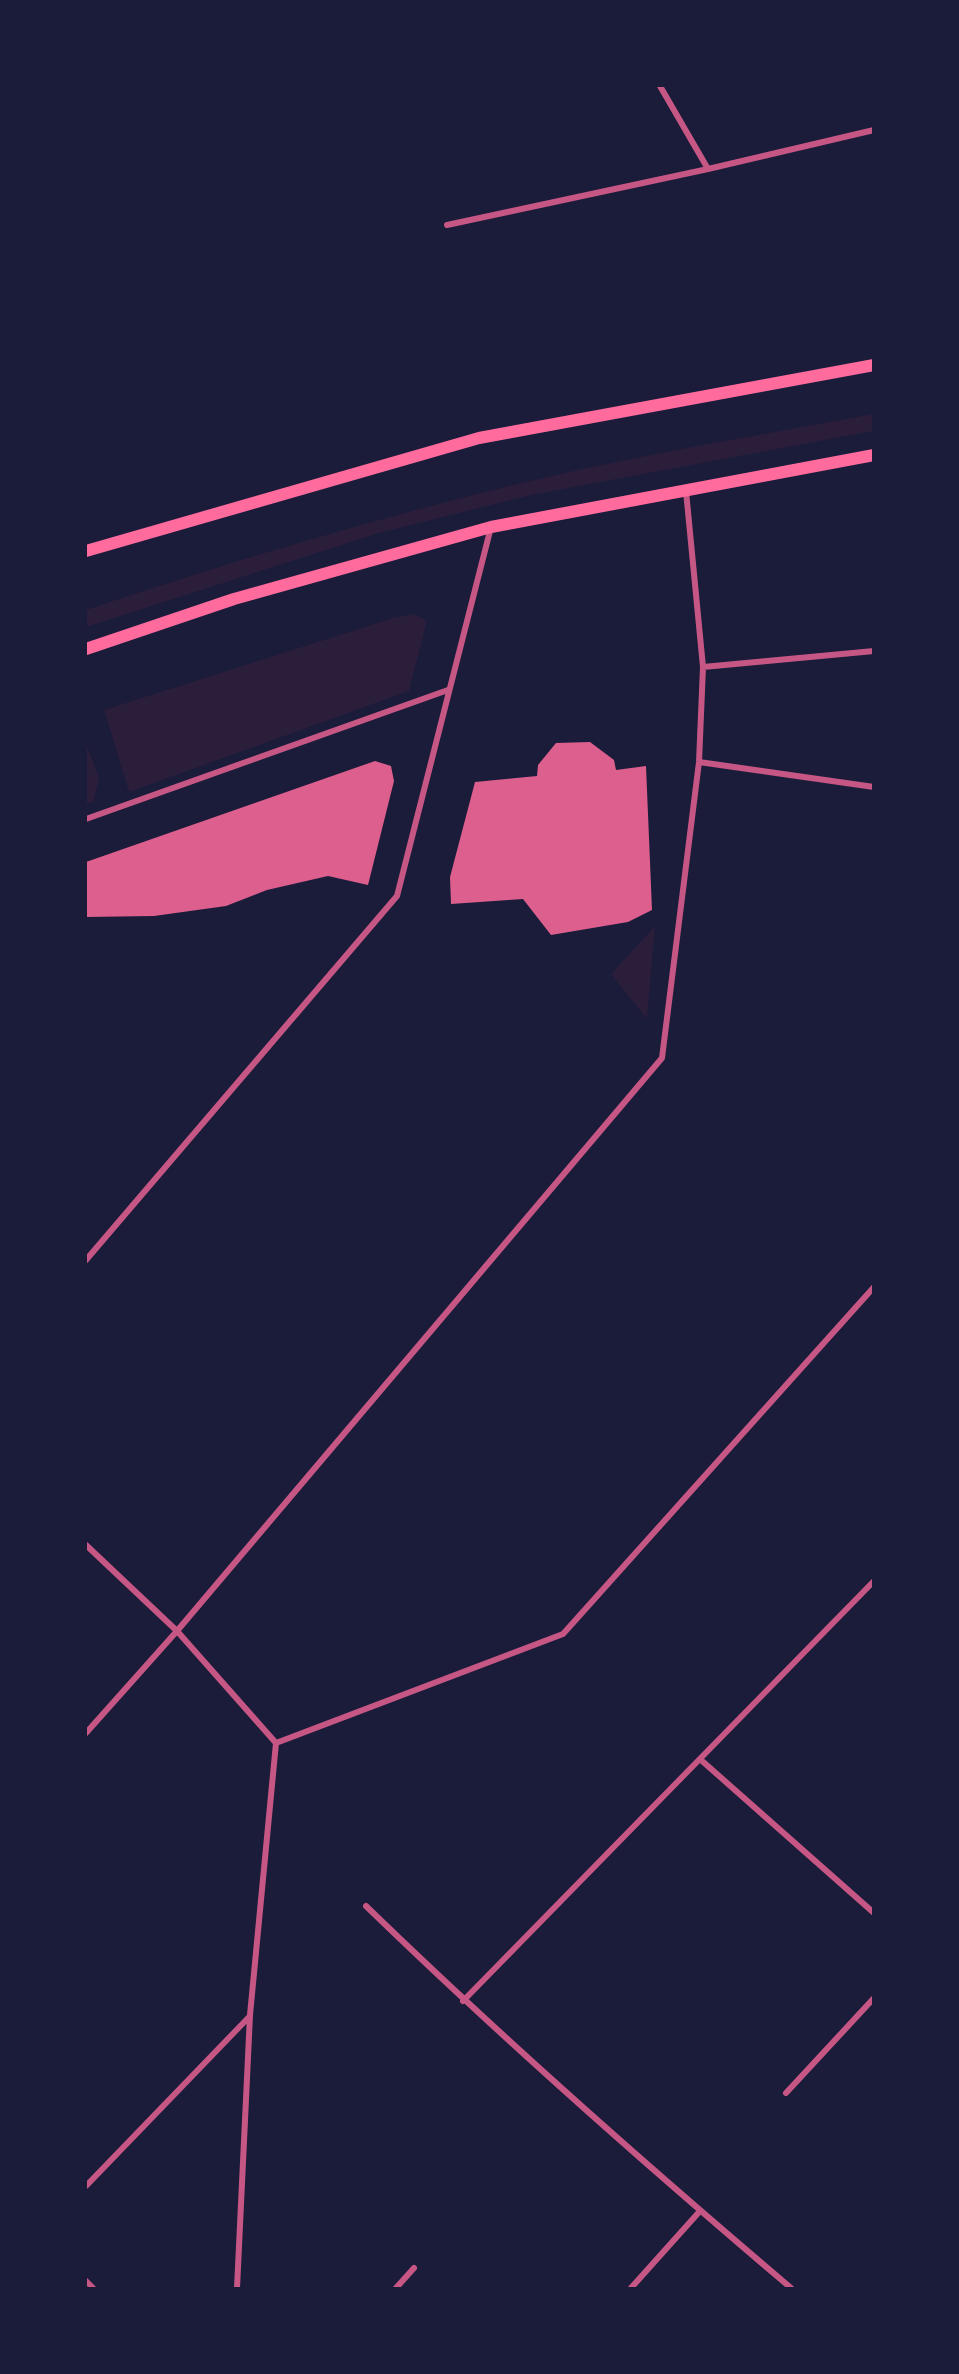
<!DOCTYPE html>
<style>
body{margin:0}
#map{position:relative;width:959px;height:2374px;overflow:hidden;background:#1b1b3a;font-family:"Zilla Slab",serif}
canvas{display:block}
.frame{position:absolute;inset:0;border:87px solid #1b1b3a;pointer-events:none}
</style>
<div id="map">
<canvas width="959" height="2374"></canvas>
<div class="frame"></div>
</div>
<script>
const context = document.querySelector('canvas').getContext('2d');
context.lineJoin = 'round';
function paint(path, color) {
  context.fillStyle = color;
  context.fill(path, 'evenodd');
}
function stroke(path, color, width, dash) {
  context.strokeStyle = color;
  context.lineWidth = width;
  context.lineCap = dash ? 'butt' : 'round';
  context.setLineDash(dash || []);
  context.stroke(path);
}
paint(new Path2D(`
 M873 414V431L531 495 379 533 86 627V610C231 561 377 518 526 482 641 454 757 436 873 414Z
 M415 614 427 621 409 691 129 792 104 710 393 618Z
 M86 743 99 778 94 801 86 804Z
 M655 926 647 1019 611 974Z`), '#2a1e3b');
paint(new Path2D(`
 M590 742 614 760 616 770 646 766 652 910 628 922 551 935 523 899 451 904 450 877 475 782 537 776 538 765 556 743Z
 M375 761 391 766 394 781 368 885 328 876 267 890 226 906 154 916 86 917V862Z`), '#dd5f8e');
stroke(new Path2D(`
 M660 86 708 169
 M447 225 708 169 874 130
 M703 667 874 651
 M699 762 874 787
 M86 819 448 690
 M86 1260 397 896 491 527
 M86 1545 177 1631 276 1743
 M86 1733 177 1631 662 1058 699 762 703 667 686 491
 M701 1760 874 1913
 M366 1906C503 2039 646 2165 791 2288
 M463 2001 874 1581
 M786 2093 874 1998
 M86 2186 250 2016
 M86 2281 93 2288
 M237 2288 250 2015 276 1743 563 1634 874 1287
 M396 2288 414 2268
 M631 2288 700 2211`), '#c65784', 6);
stroke(new Path2D(`
 M86 551 479 438 874 365
 M86 649 234 599 491 527 874 455`), '#ff6b9d', 12);
</script>
